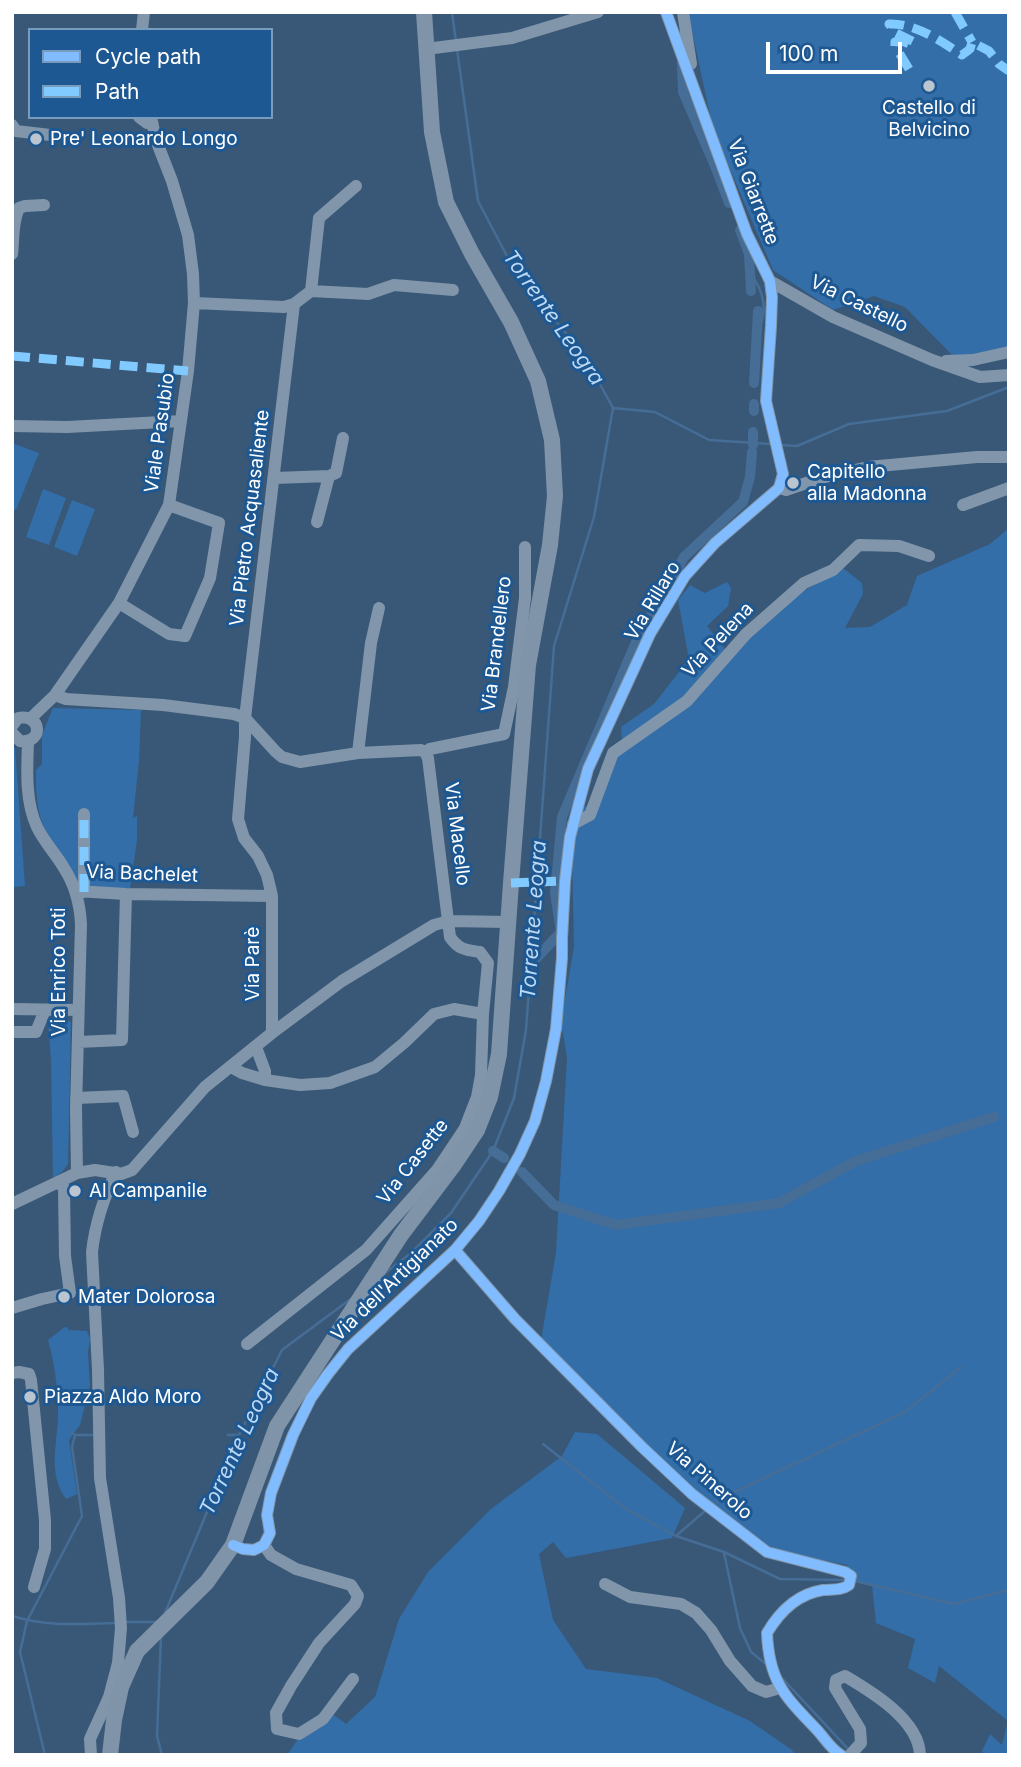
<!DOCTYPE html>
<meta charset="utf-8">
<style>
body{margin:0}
#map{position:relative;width:1021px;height:1767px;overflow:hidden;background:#395877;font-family:Inter,sans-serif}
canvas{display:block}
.frame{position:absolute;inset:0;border:14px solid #fff;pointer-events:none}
.legend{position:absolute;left:28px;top:28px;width:245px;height:91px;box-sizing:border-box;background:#1e5892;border:2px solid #789bbe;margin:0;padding:9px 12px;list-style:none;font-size:21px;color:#fff}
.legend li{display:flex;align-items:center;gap:14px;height:35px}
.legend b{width:35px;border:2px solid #789bbe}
.scale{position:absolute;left:766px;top:42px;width:136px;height:32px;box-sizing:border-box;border:4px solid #fff;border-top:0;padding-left:9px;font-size:21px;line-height:24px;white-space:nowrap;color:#fff;-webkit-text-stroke:5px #1e5892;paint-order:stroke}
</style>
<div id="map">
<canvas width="1021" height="1767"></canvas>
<div class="frame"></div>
<ul class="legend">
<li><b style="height:9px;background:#80bcff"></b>Cycle path</li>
<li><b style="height:9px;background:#80caff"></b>Path</li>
</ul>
<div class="scale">100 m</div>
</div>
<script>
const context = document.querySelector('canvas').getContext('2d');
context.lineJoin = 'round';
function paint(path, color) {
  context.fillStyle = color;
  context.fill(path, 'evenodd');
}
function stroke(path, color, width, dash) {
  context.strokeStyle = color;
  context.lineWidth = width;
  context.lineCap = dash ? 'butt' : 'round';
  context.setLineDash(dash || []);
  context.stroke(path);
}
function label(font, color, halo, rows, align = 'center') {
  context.font = font + ' Inter,sans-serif';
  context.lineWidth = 6;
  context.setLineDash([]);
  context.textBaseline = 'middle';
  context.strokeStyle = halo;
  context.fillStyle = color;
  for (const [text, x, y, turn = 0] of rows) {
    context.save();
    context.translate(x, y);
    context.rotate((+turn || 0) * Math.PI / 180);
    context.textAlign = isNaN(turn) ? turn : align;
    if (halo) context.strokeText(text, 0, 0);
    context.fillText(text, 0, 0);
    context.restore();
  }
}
paint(new Path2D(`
 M688 12H1009V351L957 360 905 307 874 296 833 310 773 270 713 129Z
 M12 443 39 453 16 510 12 509Z
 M43 489 66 498 49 545 26 537Z
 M72 500 95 509 77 556 54 547Z
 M1009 528V1755H985L982 1751 990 1734 1002 1745 1008 1721 939 1666 935 1683 908 1668 915 1639 876 1623 872 1585 857 1581 847 1565 776 1551 701 1497 541 1340 556 1253 567 1057 561 1022 574 947 572 853 580 810 601 797 618 750 698 698 755 620 843 568 862 583 863 594 845 628 870 627 907 605 917 576 990 544Z
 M727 582 731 588 728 606 707 626 725 649 700 689 622 741 621 727 654 704 689 659 678 600 690 585 705 593Z
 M53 708 141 710 139 760 133 818 137 816V840L130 889 85 888 79 884C66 863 47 840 40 816 36 801 36 786 36 770L42 764V735Z
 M12 748H15L25 886 12 887Z
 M49 1019 66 1020 71 1022 68 1164 63 1171 53 1179 51 1060 48 1021Z
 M65 1327H67L69 1330 87 1331 90 1339 88 1352 90 1386 80 1425 69 1440 77 1494 66 1499C46 1471 59 1441 58 1409 58 1387 54 1361 48 1340Z
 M575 1432 597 1434 685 1508 672 1538 566 1558 553 1542 539 1554 553 1620 586 1669 657 1678 750 1721 792 1750 795 1755H287L298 1739 334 1715 346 1724 375 1697 399 1619 428 1572 491 1509 562 1456Z`), '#336ea8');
stroke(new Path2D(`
 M452 12 456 42
 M750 273C764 291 769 312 757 332
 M613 408 655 412 709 440 770 444
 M780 445 797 446 849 424 947 411 1009 387
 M385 1273 411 1253 451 1213 493 1151 514 1098 526 1030 554 646 594 517 613 408 583 353 518 277 478 201 457 49
 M71 1432 75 1435H94
 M228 1435H239
 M543 1444 626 1509 676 1536 724 1552 780 1579 845 1580
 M714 1504 724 1497 905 1412 961 1367
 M677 1535 706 1510
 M724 1553 740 1628 751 1652 766 1664
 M855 1581 954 1604 1009 1590
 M165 1613 239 1435 282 1350 352 1298
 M12 1616C49 1627 78 1624 115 1623
 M124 1622H159
 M161 1636 157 1736 162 1755
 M782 1678 849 1750
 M45 1755 20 1652 27 1621 82 1516 72 1447 75 1435`), '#466d96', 2.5);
stroke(new Path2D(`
 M682 63 683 92 715 166 729 203
 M740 230 749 254 751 291
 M754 383 758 311
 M754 411V404
 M753 445V432
 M530 965 561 932 555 893 562 817 636 642 684 557 743 502 750 477 752 452
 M493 1151 504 1158
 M522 1172 554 1205 616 1225 779 1203 856 1161 994 1117`), '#466d96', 10);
stroke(new Path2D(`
 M683 12 691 64
 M142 30 144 12
 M426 49 512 38 598 12
 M139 117 147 123H152
 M12 125 16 131 50 135
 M12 254C14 238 12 223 19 208L25 206 44 205
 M770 281 833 317 932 360 980 377 1009 375
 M311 291 368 294 394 285 453 290
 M194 303 284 307 294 304 311 291 319 218 356 186
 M946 361 973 360 1009 352
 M12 426 67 427 181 421
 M329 476 336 473 343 438
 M275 478 329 476 317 522
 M779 488 786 490 821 478 868 467 977 457H1009
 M963 505 1009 488
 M119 603 169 634 185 636 210 578 219 523 169 505
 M55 695 66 699 163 705 234 714 245 718 276 752 282 757 300 762 358 753 421 750 425 752 430 749 504 734 514 687 525 598V547
 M31 718 55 695 119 603 169 505 188 371 194 303 193 274 188 235 172 181 156 140 151 117
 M12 726 18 718C42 713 44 744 20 741L12 733
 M28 742C27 770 25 801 37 827 44 842 56 854 64 868 75 885 80 904 81 924L76 1109 77 1173
 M358 753 371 643 379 608
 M573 824 590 815 613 753 687 701 746 634 804 583 833 570 859 545 899 546 929 556
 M76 891 126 894 272 896V1033
 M84 892V814
 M272 896 267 875 258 856 244 838 238 819 245 737V718L294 304
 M12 1009 78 1010
 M12 1032H36L45 1010
 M78 1042 122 1040 126 894
 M256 1047 265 1071V1080
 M231 1067 242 1073 265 1080 300 1085 330 1083 375 1067 404 1043 434 1014 454 1009 483 1014
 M76 1098 123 1096 133 1132
 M12 1204 77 1173 95 1170 121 1174 132 1170 205 1087 272 1033 342 981 434 925 449 921 508 922
 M455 1250 515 1319 642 1447 692 1494 767 1552 845 1572 851 1576 849 1585C841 1591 832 1589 823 1590 797 1594 780 1611 767 1633 769 1683 786 1697 818 1731 826 1740 831 1749 841 1755
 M12 1308 42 1299 70 1293 65 1256 64 1188 58 1182
 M247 1344 366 1250 437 1170 465 1128 477 1097 481 1075 483 1014 488 963 480 952C466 950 459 950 450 937L428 758 425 752
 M12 1373 19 1372 29 1374 31 1380 45 1520V1549L34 1587
 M233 1545 243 1549 254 1550 264 1545 270 1533 267 1515 271 1493 293 1435 311 1398 328 1374 348 1349 455 1250 479 1221 499 1191 520 1154 535 1121 546 1081 556 1029 562 958V939L565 881 570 837 588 769 650 634 685 576 715 543 779 488 783 474 766 401 771 326 772 297 770 281 747 234 666 12
 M264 1545 271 1555 296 1569 351 1585 358 1596 355 1604 319 1643 291 1686 276 1713 277 1729 299 1734 323 1719 353 1679
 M605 1584 630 1597 681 1604 696 1613 711 1630 730 1661 752 1686 766 1692 780 1688
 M91 1755 90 1739 109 1697 118 1663 121 1628 119 1598 100 1478 98 1370 92 1252C95 1225 104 1197 116 1172
 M850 1755 861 1743 860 1729 835 1688 836 1680 845 1676C872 1692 919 1720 920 1755`), '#8196aa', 12);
stroke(new Path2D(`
 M110 1755 114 1720 121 1687 137 1651 207 1582 233 1545 277 1426 401 1235 453 1166 477 1130 490 1097 499 1054 511 883 528 665 550 545 555 496 552 440 538 381 511 322 472 254 446 202 432 132 424 12`), '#8094a9', 16);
stroke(new Path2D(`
 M955 12 972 42
 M909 69 895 46V42L902 41 912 45 914 42 896 33 889 24C915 23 941 41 962 55L970 49 972 42 989 51 999 64 1009 71
 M12 356 188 371
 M511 883 565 881
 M84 892V814`), '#80caff', 9, [18, 9]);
stroke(new Path2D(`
 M455 1250 515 1319 642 1447 692 1494 767 1552 845 1572 851 1576 849 1585C841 1591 832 1589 823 1590 797 1594 780 1611 767 1633 769 1683 786 1697 818 1731 826 1740 831 1749 841 1755
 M233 1545 243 1549 254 1550 264 1545 270 1533 267 1515 271 1493 293 1435 311 1398 328 1374 348 1349 455 1250 479 1221 499 1191 520 1154 535 1121 546 1081 556 1029 562 958V939L565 881 570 837 588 769 650 634 685 576 715 543 779 488 783 474 766 401 771 326 772 297 770 281 747 234 666 12`), '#80bcff', 10);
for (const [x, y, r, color] of [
 [929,86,7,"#bac5cf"],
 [36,139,7,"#bac5cf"],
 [793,483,7,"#bac5cf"],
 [75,1191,7,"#bac5cf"],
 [64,1297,7,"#bac5cf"],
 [30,1397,7,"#bac5cf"]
]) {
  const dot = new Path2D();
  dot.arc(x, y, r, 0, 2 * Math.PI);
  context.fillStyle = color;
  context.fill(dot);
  stroke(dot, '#1e5892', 2.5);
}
label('19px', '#fff', '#1e5892', [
 ["Castello di",929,108,"center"],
 ["Belvicino",929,130,"center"],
 ["Pre' Leonardo Longo",50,139],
 ["Capitello",807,472],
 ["alla Madonna",807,494],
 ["Al Campanile",89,1191],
 ["Mater Dolorosa",78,1297],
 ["Piazza Aldo Moro",44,1397]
], 'left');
label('19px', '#fff', '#1e5892', [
 ["Via Giarrette",753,192,69],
 ["Via Castello",859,304,26],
 ["Viale Pasubio",160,433,-82],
 ["Via Pietro Acquasaliente",250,518,-83],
 ["Via Rillaro",653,601,-59],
 ["Via Pelena",718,640,-47],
 ["Via Brandellero",497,644,-83],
 ["Via Macello",457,834,83],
 ["Via Bachelet",142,874,2],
 ["Via Parè",253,964,-90],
 ["Via Enrico Toti",59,972,-90],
 ["Via Casette",413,1162,-52],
 ["Via dell'Artigianato",395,1280,-44],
 ["Via Pinerolo",709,1481,41]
]);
label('italic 21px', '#bcd9f5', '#1e5892', [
 ["Torrente Leogra",553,318,55],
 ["Torrente Leogra",534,920,-86],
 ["Torrente Leogra",240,1442,-65]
]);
</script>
